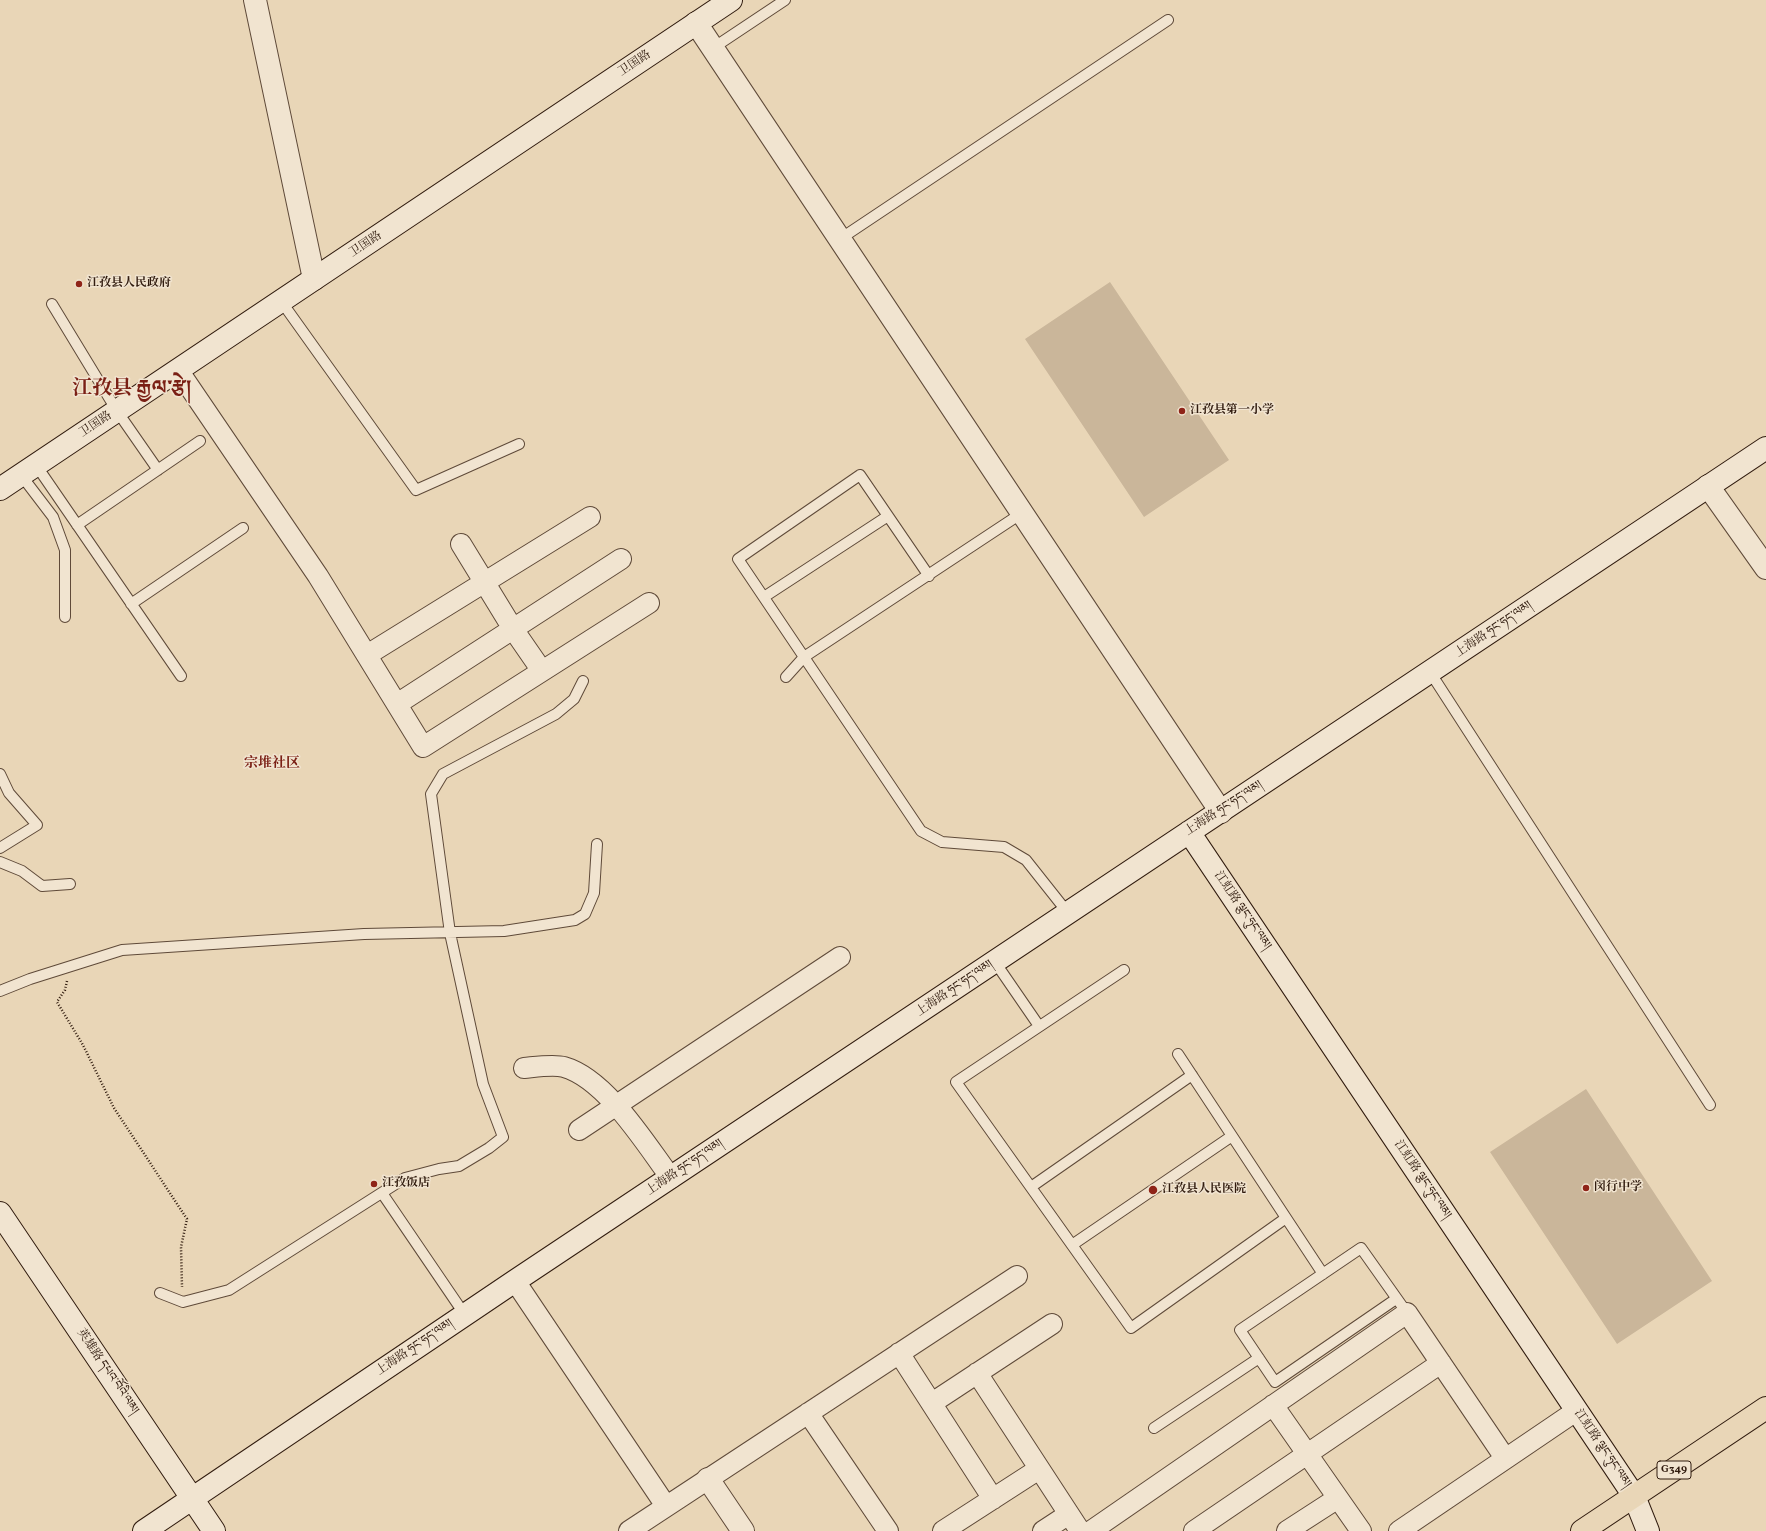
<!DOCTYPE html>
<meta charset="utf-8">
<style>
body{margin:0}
canvas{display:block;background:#e9d6b7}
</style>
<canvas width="1766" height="1531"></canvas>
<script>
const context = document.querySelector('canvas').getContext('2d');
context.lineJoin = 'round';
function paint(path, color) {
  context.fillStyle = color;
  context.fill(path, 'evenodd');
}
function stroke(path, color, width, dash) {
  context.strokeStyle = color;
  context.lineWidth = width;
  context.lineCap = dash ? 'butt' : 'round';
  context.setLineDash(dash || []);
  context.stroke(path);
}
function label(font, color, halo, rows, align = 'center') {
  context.font = font + ' Vollkorn,"Noto Serif SC","Noto Serif Tibetan",serif';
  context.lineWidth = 3;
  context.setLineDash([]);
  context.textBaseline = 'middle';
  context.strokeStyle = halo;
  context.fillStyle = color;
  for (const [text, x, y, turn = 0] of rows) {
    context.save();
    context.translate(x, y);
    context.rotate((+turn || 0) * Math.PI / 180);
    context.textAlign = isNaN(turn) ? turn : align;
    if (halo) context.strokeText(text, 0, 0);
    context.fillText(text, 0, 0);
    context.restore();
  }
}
paint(new Path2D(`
 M1110 282 1229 460 1144 517 1025 339Z
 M1586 1089 1712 1281 1617 1344 1490 1152Z`), '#cab69a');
const service = new Path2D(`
 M713 48 785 0
 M840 239 1168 20
 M281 301 416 490 519 444
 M52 304 117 411 158 470
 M36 465 181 676
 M21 475 53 517 65 550V617
 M77 525 200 441
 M929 576 860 475 738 559 921 831 942 842 1004 847 1026 860 1068 913
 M764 597 888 516
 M131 604 243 528
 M1430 672 1710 1105
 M786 677 804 657 1022 513
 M0 774 9 793 37 825 0 848
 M0 862 22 871 42 886 70 884
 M995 962 1039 1026
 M1124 970 956 1082 1131 1328 1286 1218
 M0 991 30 979 122 950 364 934 504 931 575 920 585 914 594 893 597 844
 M1178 1054 1323 1274
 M1031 1187 1192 1075
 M382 1193 465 1315
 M1072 1245 1232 1136
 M160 1293 183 1302 229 1290 405 1178 439 1169 459 1166 489 1148 503 1137 483 1084 450 933 431 794 443 774 556 714 574 699 583 681
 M1396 1299 1275 1382 1240 1330 1361 1248 1407 1313
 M1154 1428 1259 1358`);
const minor = new Path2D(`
 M178 370 318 576 423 747 649 603
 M461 544 513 629 542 671
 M367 655 590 517
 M397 704 621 559
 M524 1068C535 1067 554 1064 564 1067 606 1079 645 1143 671 1178
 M579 1130 840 957
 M515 1281 666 1506
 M899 1353 993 1499
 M977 1373 1080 1531
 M932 1403 1052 1324
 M1273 1405 1361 1531
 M808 1413 888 1531
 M629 1531 1017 1276
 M943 1531 1039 1469
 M1043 1531 1069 1514
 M1091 1531 1407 1313 1505 1458
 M1194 1531 1441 1363
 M1287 1531 1338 1498
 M1399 1531 1576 1411`);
const tertiary = new Path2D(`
 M255 0 314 279
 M696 23 1221 812
 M1708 486 1766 568
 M708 1479 743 1531`);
const secondary = new Path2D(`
 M0 489 731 0
 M1189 832 1634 1496 1648 1531
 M0 1213 214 1531
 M144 1531 515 1281 1766 448`);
const trunk = new Path2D(`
 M1582 1531 1766 1408`);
stroke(service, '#5f4a39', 12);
stroke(minor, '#5f4a39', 22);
stroke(tertiary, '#5f4a39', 24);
stroke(secondary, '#311c0f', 24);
stroke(trunk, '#311c0f', 24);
stroke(new Path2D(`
 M67 981 65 990 57 1002 83 1045 114 1108 187 1219 181 1247 182 1287`), '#311c0f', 2.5, [1, 2]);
stroke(service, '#f1e4d0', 10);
stroke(minor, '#f1e4d0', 20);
stroke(tertiary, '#f1e4d0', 22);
stroke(secondary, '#f1e4d0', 22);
stroke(trunk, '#e9d6b7', 22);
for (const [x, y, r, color] of [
 [79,284,4,"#8f2418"],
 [1182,411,4,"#8f2418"],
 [374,1184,4,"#8f2418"],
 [1586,1188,4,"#8f2418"],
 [1153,1190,5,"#8f2418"]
]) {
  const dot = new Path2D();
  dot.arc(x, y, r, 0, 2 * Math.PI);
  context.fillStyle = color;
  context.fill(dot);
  stroke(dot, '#f1e4d0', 1.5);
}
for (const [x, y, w] of [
 [1674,1470,34]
]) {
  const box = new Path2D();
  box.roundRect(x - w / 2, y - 9, w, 18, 3);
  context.fillStyle = '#f1e4d0';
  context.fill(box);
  stroke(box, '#311c0f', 1);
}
label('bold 11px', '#311c0f', null, [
 ["G349",1674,1470]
]);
label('12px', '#311c0f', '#f1e4d0', [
 ["卫国路",635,64,-34],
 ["卫国路",366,245,-34],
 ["卫国路",96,425,-34],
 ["上海路 ཧྲང་ཧད་ལམ།",1494,630,-34],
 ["上海路 ཧྲང་ཧད་ལམ།",1224,809,-33],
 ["江虹路 ལྕང་ཧུང་ལམ།",1242,911,56],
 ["上海路 ཧྲང་ཧད་ལམ།",955,989,-34],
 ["上海路 ཧྲང་ཧད་ལམ།",685,1168,-34],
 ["江虹路 ལྕང་ཧུང་ལམ།",1422,1180,56],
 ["上海路 ཧྲང་ཧད་ལམ།",415,1348,-34],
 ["英雄路 དཔའ་བོའི་ལམ།",107,1372,56],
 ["江虹路 ལྕང་ཧུང་ལམ།",1602,1449,56]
]);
label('bold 12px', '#311c0f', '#f1e4d0', [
 ["江孜县人民政府",87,284],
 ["江孜县第一小学",1190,411],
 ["江孜饭店",382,1184],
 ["闵行中学",1594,1188],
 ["江孜县人民医院",1162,1190]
], 'left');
label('bold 14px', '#7a1f14', '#f1e4d0', [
 ["宗堆社区",272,764]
]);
label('bold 20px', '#7a1f14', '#f1e4d0', [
 ["江孜县 རྒྱལ་རྩེ།",132,390]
]);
</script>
